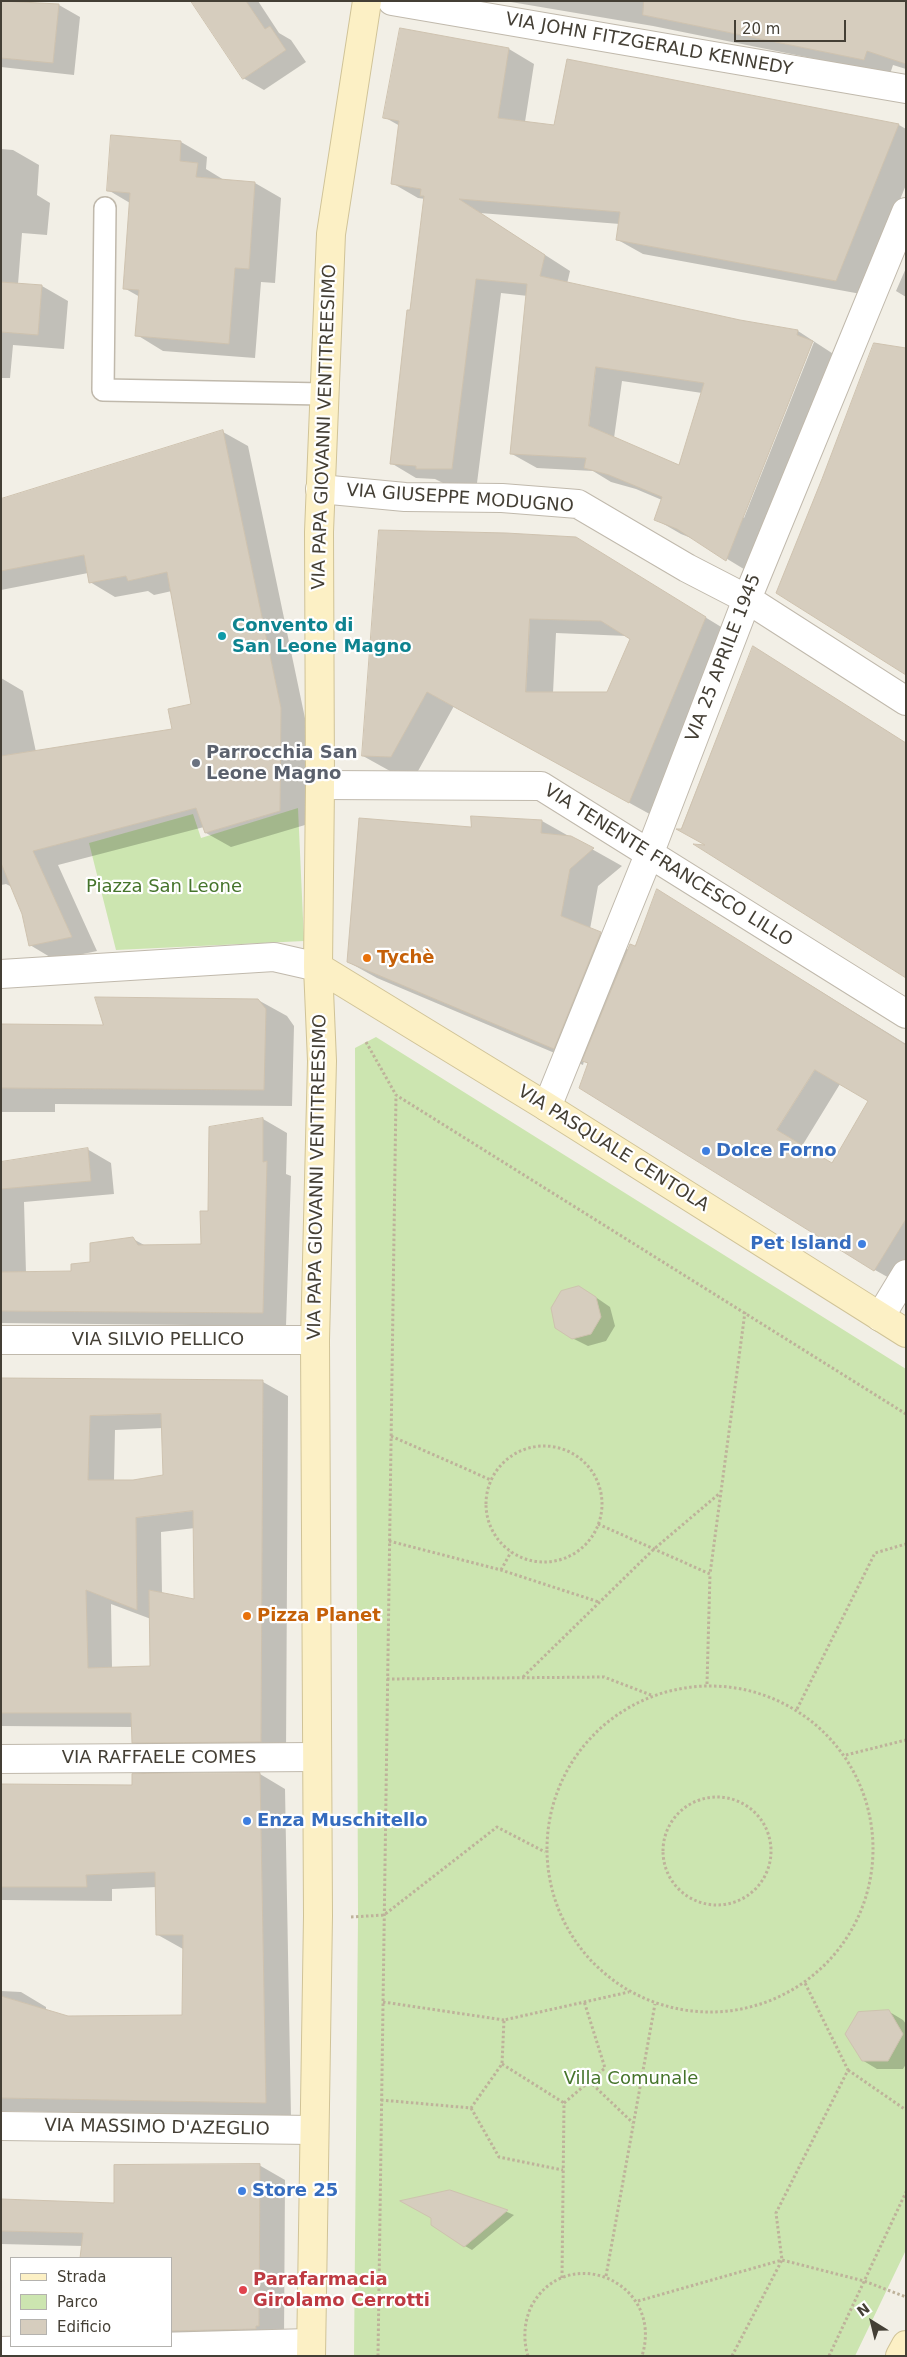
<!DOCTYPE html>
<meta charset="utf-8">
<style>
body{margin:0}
#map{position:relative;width:907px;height:2357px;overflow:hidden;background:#f2efe6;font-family:"DejaVu Sans",sans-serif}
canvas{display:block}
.frame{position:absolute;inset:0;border:2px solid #443f35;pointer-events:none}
.legend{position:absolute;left:10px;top:2257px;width:162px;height:90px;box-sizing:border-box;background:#fff;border:1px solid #b4b2ae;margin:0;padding:6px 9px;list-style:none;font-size:15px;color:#443f35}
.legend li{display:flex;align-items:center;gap:10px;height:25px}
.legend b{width:25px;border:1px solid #b4b2ae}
.north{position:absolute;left:847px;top:2297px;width:50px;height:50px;-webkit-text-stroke:4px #fff;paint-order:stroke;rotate:324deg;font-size:14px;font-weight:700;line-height:20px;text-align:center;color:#443f35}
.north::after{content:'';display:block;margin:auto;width:18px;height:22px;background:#443f35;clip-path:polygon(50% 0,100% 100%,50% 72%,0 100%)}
.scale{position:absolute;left:734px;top:20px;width:112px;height:22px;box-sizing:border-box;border:2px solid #443f35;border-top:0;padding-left:6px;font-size:15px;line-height:18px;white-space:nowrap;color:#443f35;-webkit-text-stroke:4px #fff;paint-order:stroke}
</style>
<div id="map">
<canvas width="907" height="2357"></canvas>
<div class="frame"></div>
<ul class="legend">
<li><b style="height:6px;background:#fcf0c5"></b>Strada</li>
<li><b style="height:14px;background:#cce5b0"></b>Parco</li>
<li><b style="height:14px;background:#d6cdbe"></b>Edificio</li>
</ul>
<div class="north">N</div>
<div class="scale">20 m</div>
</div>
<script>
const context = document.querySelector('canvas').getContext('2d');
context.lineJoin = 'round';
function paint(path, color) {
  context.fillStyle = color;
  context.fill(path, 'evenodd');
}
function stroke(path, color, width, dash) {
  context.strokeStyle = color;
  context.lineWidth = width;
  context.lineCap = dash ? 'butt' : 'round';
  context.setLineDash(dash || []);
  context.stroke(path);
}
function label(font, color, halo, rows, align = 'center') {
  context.font = font + ' "DejaVu Sans",sans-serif';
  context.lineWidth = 4.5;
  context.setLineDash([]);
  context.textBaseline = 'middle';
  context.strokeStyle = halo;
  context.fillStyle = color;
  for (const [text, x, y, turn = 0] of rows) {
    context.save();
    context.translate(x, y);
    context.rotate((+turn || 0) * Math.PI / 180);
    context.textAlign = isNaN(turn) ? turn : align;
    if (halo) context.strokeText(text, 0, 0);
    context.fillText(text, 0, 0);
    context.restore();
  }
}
paint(new Path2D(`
 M298 808 304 941 116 950 89 843 193 814 201 838Z
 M376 1037 906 1369V2250L855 2356H354L358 1917 355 1048Z`), '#cce5b0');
paint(new Path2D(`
 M1 1 59 5 80 17 74 75 1 67Z
 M193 1H258L279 33 291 40 306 62 264 90 243 78Z
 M505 1H906V69L893 65 890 74 653 26Z
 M509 49 534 64 525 122 555 126 568 61 899 125 906 129V185L861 294 643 254 618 240 620 224 480 213 570 271 567 284 740 321 798 331 838 357 752 574 696 540 681 534 655 519 662 500 636 489 611 482 593 471 537 468 512 454 528 296 501 293 477 483H443L435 479 416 478 391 463 425 199 418 198 392 183 400 126 384 117ZM811 342H814L744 518 742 517ZM622 381 702 393 679 466 614 438Z
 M181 142 207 157 206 169 224 180 255 183 281 198 275 283 261 282 255 358 163 351 137 335 140 297 124 288 130 203 108 190Z
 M1 149 13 150 39 165 37 195 50 203 47 235 22 233 18 284 42 286 68 301 64 349 13 345 10 378H1Z
 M906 268V297L896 291Z
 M223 432 248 446 306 723 305 825 231 847 206 833 204 827 58 865 97 951 55 960 30 945 23 913 12 887 6 884 1 885V678L23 691 36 752 174 730 192 705 172 591 154 595 148 591 115 597 90 582 88 573 1 590V500Z
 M380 531 602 554 731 633 655 817 454 706 418 771H390L363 756ZM556 633 627 636 631 639 608 694 553 693Z
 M542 821 622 866 598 886 590 929 629 950 636 948 658 891 906 1044V1275L900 1284 875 1270 590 1064 584 1061 583 1065 377 978 348 962 472 828ZM840 1084 869 1101 832 1164 802 1146Z
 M258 1000 287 1016 294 1026 292 1106 55 1104V1112H1V1025L104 1026Z
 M263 1119 287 1133 286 1174 291 1176 286 1326 1 1323V1163L87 1149 111 1163 114 1194 24 1202 26 1273 72 1272 92 1263 133 1239 146 1246 202 1245 210 1212V1128Z
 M594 1296 610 1307 615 1326 606 1341 588 1346 572 1338Z
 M1 1378 263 1382 288 1396 286 1756H158L133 1742V1727L1 1726ZM163 1428 165 1476 133 1481H114L115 1430ZM195 1528V1601L162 1594 161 1532ZM111 1604 151 1619V1667L112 1668Z
 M260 1774 285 1789 291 2117 1 2111V1991L21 1992 46 2007V2011L68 2017 183 2016V1949L158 1935 157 1887 112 1889V1901L1 1900V1785L134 1786Z
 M888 2011 903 2020 906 2024V2064L903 2069H877L862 2060Z
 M259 2165 285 2180 284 2340 171 2346V2258H82L83 2246 1 2244V2200L115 2205Z
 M450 2192 507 2212 514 2215 472 2250 465 2246Z`), '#0003');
const building = new Path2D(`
 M1 1 59 4 53 63 1 58Z
 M191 1H246L265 29 270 26 286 50 243 79Z
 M644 1H906V64L867 51 864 60 643 15Z
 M400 28 509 48 498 118 554 125 567 59 899 124 836 281 616 240 620 212 459 199 545 255 540 276 740 320 798 330 797 335 813 341 726 561 677 529 654 520 662 497 609 475 584 468 586 458 510 454 527 284 476 279 452 469H416V466L390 464 407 310H410L424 196H420L421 189 391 184 399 121 383 118ZM596 367 704 383 679 465 589 426Z
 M111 135 181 141 180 161 198 163 196 177 255 182 249 269 235 268 229 344 135 336 139 290 123 289 130 193 107 191Z
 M1 282 42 285 38 335 1 332Z
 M874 343 906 348V675L776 593 822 479Z
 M223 430 281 708 280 811 205 833 196 808 33 851 72 937 29 946 22 914 1 863V756L172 729 168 709 191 704 167 572 128 581 126 576 89 583 84 555 1 571V499Z
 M379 530 506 533 576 537 706 617 629 803 427 692 391 757 362 756ZM530 619 601 621 630 639 607 692H526Z
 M753 646 906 743V978L693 844 705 845 676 829H681Z
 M471 816 542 820 541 833 571 836 594 848 570 869 561 916 601 932 554 1049 347 962 359 818 471 827Z
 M657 889 906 1045V1219L874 1271 579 1088 588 1063 582 1061 630 944 635 946ZM815 1070 868 1101 832 1163 777 1130Z
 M95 997 258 999 266 1009 264 1090 1 1088V1024L103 1025Z
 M263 1118V1162L267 1161 263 1313 1 1311V1272L71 1271V1264L90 1262V1243L133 1237 138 1245 201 1244 200 1211H208L209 1127Z
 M88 1148 91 1181 1 1189V1162Z
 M579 1286 596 1297 601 1317 591 1334 572 1339 555 1328 551 1308 561 1291Z
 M1 1378 263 1380 261 1742 132 1743 131 1713H1ZM161 1414 163 1475 133 1480H88L90 1416ZM193 1511 194 1599 149 1590 150 1666 88 1668 86 1590 137 1610 136 1518Z
 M260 1773 266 2103 1 2098V1996L68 2016 182 2015 183 1935H156L155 1872 86 1875 87 1887H1V1784L132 1785V1774Z
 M889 2010 903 2034 888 2061H862L845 2034 858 2012Z
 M260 2164 259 2326H256V2329L171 2331V2258H80L83 2233 1 2231V2199L114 2203V2165Z
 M450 2190 508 2210 464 2247 431 2225V2218L400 2201Z`);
paint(building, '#d6cdbe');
stroke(building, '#cec2af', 1);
const lane = new Path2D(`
 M105 208 103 390 324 394`);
const street = new Path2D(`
 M392 1 906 89
 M320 489 405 497 502 498 578 504 687 568 747 599 906 701
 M320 785 541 786 906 1014
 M1 974 274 957 318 967
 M547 1107 650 852 747 599 906 212
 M880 1317 906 1274
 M1 1340H315
 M1 1759 317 1757
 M1 2126 313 2130
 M1 2351 311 2343`);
const secondary = new Path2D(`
 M318 967 547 1107 906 1333
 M311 2356 318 1916 315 1340 322 1061 318 967 320 785 319 532 331 234 367 1
 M900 2356 906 2345`);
stroke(lane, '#c0b9ac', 24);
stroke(street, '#c0b9ac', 30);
stroke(secondary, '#d0c397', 30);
stroke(new Path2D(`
 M366 1042 396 1095 906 1414
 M391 1436 491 1480
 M486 1504a58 58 0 1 1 116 0a58 58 0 1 1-116 0Z
 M598 1524 710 1574 745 1312
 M389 1541 501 1570 599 1602
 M501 1570 511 1552
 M523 1677 654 1549 720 1493
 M387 1679 604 1677 651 1695
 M707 1684 710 1574
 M547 1849a163 163 0 1 1 326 0a163 163 0 1 1-326 0Z
 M797 1709 875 1553 906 1544
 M846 1755 906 1740
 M663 1851a54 54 0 1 1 108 0a54 54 0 1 1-108 0Z
 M351 1917 384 1915 497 1827 545 1852
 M383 2002 504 2020
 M502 2064 564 2103
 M848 2070 906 2110
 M589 2081 633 2123
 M381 2100 471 2108 502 2064 504 2020 629 1992
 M471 2108 499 2157 563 2170
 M606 2276 655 2004
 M562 2278 564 2103 605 2068 584 2001
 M638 2301 782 2260 864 2281 906 2297
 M378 2356 396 1095
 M528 2356C523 2340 524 2322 531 2307 566 2240 665 2282 642 2356
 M732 2356 782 2260 776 2213 848 2070 805 1983
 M829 2356 906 2192`), '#beb29a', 3, [2.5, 2.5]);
stroke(lane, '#fff', 21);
stroke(street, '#fff', 28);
stroke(secondary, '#fcf0c5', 28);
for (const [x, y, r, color] of [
 [222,636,5,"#0f9aa8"],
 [196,763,5,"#6b7280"],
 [367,958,5,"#e8710a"],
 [706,1151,5,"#3f7fe0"],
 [862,1244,5,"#3f7fe0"],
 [247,1616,5,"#e8710a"],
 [247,1821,5,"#3f7fe0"],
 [242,2191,5,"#3f7fe0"],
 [243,2290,5,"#e0444e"]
]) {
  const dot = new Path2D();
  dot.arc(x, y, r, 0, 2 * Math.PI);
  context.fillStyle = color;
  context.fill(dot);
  stroke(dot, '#fff', 2);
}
label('18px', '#443f35', '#fff', [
 ["VIA JOHN FITZGERALD KENNEDY",649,45,10],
 ["VIA PAPA GIOVANNI VENTITREESIMO",325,427,-88],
 ["VIA GIUSEPPE MODUGNO",460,499,4],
 ["VIA 25 APRILE 1945",724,658,-69],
 ["VIA TENENTE FRANCESCO LILLO",668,866,32],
 ["VIA PASQUALE CENTOLA",613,1149,32],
 ["VIA PAPA GIOVANNI VENTITREESIMO",318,1177,-89],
 ["VIA SILVIO PELLICO",158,1340],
 ["VIA RAFFAELE COMES",159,1758],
 ["VIA MASSIMO D'AZEGLIO",157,2128,1]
]);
label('bold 18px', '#0d838f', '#fff', [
 ["Convento di",232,626],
 ["San Leone Magno",232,647]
], 'left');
label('bold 18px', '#5b616d', '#fff', [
 ["Parrocchia San",206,753],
 ["Leone Magno",206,774]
], 'left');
label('18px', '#45742b', '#fff', [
 ["Piazza San Leone",164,887],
 ["Villa Comunale",631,2079]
]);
label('bold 18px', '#c56008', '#fff', [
 ["Tychè",377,958],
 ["Pizza Planet",257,1616]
], 'left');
label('bold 18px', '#366cbe', '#fff', [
 ["Dolce Forno",716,1151],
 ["Pet Island",852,1244,"right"],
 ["Enza Muschitello",257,1821],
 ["Store 25",252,2191]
], 'left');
label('bold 18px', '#be3a42', '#fff', [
 ["Parafarmacia",253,2280],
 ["Girolamo Cerrotti",253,2301]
], 'left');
</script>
